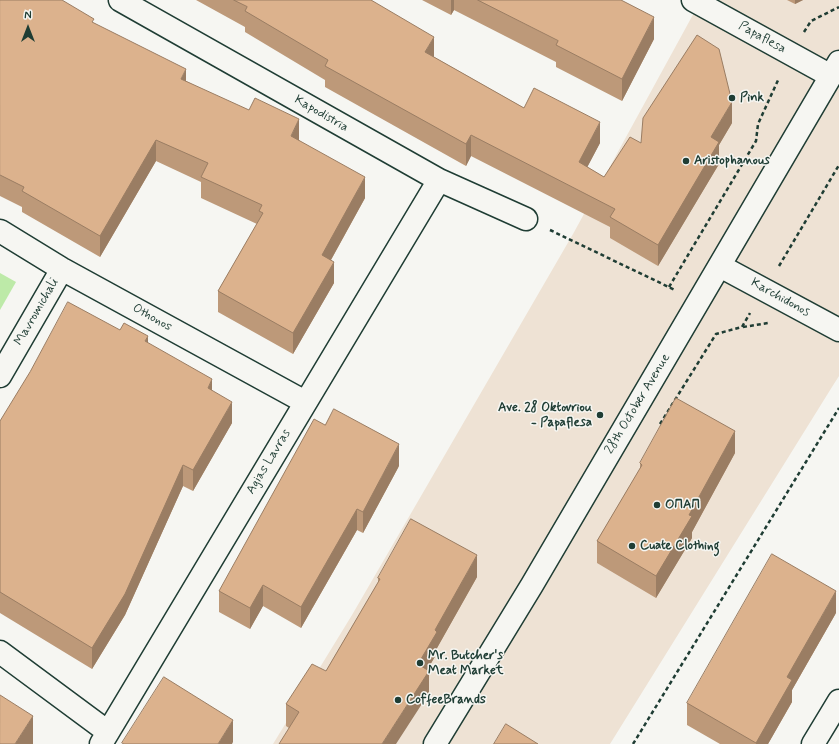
<!DOCTYPE html>
<meta charset="utf-8">
<style>
body{margin:0}
#map{position:relative;width:839px;height:744px;overflow:hidden;background:#f6f6f2;font-family:Mynerve,sans-serif}
canvas{display:block}
.north{position:absolute;left:8px;top:8px;width:40px;height:40px;-webkit-text-stroke:3px #f6f6f2;paint-order:stroke;rotate:0deg;font-size:11px;font-weight:700;line-height:16px;text-align:center;color:#1f3d34}
.north::after{content:'';display:block;margin:auto;width:14px;height:18px;background:#1f3d34;clip-path:polygon(50% 0,100% 100%,50% 72%,0 100%)}
</style>
<div id="map">
<canvas width="839" height="744"></canvas>
<div class="north">N</div>
</div>
<script>
const context = document.querySelector('canvas').getContext('2d');
context.lineJoin = 'round';
function paint(path, color) {
  context.fillStyle = color;
  context.fill(path, 'evenodd');
}
function stroke(path, color, width, dash) {
  context.strokeStyle = color;
  context.lineWidth = width;
  context.lineCap = dash ? 'butt' : 'round';
  context.setLineDash(dash || []);
  context.stroke(path);
}
function label(font, color, halo, rows, align = 'center') {
  context.font = font + ' Mynerve,sans-serif';
  context.lineWidth = 3;
  context.setLineDash([]);
  context.textBaseline = 'middle';
  context.strokeStyle = halo;
  context.fillStyle = color;
  for (const [text, x, y, turn = 0] of rows) {
    context.save();
    context.translate(x, y);
    context.rotate((+turn || 0) * Math.PI / 180);
    context.textAlign = isNaN(turn) ? turn : align;
    if (halo) context.strokeText(text, 0, 0);
    context.fillText(text, 0, 0);
    context.restore();
  }
}
paint(new Path2D(`
 M701 0H839V376L832 387 610 744H273L352 615 573 234Z`), '#eee2d4');
paint(new Path2D(`
 M0 273 16 282 0 310Z`), '#bdeaa8');
const street = new Path2D(`
 M120 0 439 180 526 219
 M693 0 831 76
 M0 231 62 269 305 402
 M720 266 839 330
 M0 376 62 269
 M0 652 108 732
 M101 744 439 180
 M813 744 839 701`);
const secondary = new Path2D(`
 M435 744 532 585 839 62`);
stroke(street, '#1f3d34', 25);
stroke(secondary, '#1f3d34', 25);
stroke(new Path2D(`
 M804 32 811 21 839 7
 M550 230 675 290
 M779 266 839 165
 M669 287 756 141 758 124 779 78
 M743 327 768 323
 M660 424 716 334 742 327 750 313
 M633 744 839 408`), '#1f3d34', 2.5, [4, 3]);
stroke(street, '#f6f6f2', 22);
stroke(secondary, '#f6f6f2', 22);
paint(new Path2D(`
 M0 0 94 23 186 81 299 140 365 198 331 260 334 283 293 354 218 312V291L257 224 201 198V182L156 161 100 257 22 212V207L0 196Z
 M196 0H371L434 57 524 108 600 143 587 167 604 177 641 143 732 123 719 145V164L658 266 610 238V227L471 156 466 166 325 87V80L245 32V27Z
 M422 0H621L654 39 622 101 556 67V62L454 10 451 15Z
 M787 0H803L795 4Z
 M120 330 148 343 212 390 232 423 193 491 183 486 125 615 92 669 0 613V421Z
 M735 453 692 532V538L656 598 597 563V541L640 469V463Z
 M399 466 363 533 357 530 301 628 263 606 250 629 219 612V591Z
 M477 577 437 648V653L427 670 429 693 289 728 286 726V704L326 671 378 583V578Z
 M836 613 792 690V702L768 744H720L687 725V703Z`), '#bd9979');
paint(new Path2D(`
 M451 0H454V10L451 15Z
 M795 0H803L795 4Z
 M654 17V39L622 101V79Z
 M434 37V58L425 52Z
 M186 69V90L181 79Z
 M732 102V123L719 145V164L658 266V245L711 137Z
 M299 119V140L291 157V136Z
 M600 122V143L579 183V162Z
 M471 135V156L466 166V144Z
 M156 140V161L100 257V236Z
 M365 177V198L322 276V255Z
 M334 262V283L293 354V333Z
 M148 336V357L145 341Z
 M212 379V400L208 388Z
 M232 402V423L193 491V470Z
 M735 431V453L692 532V538L656 598V576L689 515Z
 M399 444V466L363 533V512Z
 M183 465V486L125 615 92 669V648Z
 M357 509V530L301 628V607Z
 M477 555V577L437 648V653L418 686V664L435 630Z
 M263 585V606L250 629V608Z
 M836 591V613L792 690V702L768 744H756V743L787 677Z
 M429 671V693L396 744H382Z
 M33 716V744H15Z
 M233 720V742L232 744H218Z`), '#9a7d63');
const building = new Path2D(`
 M0 0H62L94 19 92 22 186 69 181 79 249 110 255 98 299 119 291 136 365 177 322 255 334 262 293 333 218 291 263 213 259 211 262 205 201 177 208 163 156 140 100 236 22 191 24 187 0 175Z
 M234 0H371L434 37 425 52 524 108 534 88 600 122 579 162 604 177 630 137 641 143 643 118 697 35 719 49 732 102 711 137 719 142 658 245 610 217 615 209 471 135 466 144 325 66 328 60 245 11 247 7Z
 M478 0H621L654 17 622 79 556 45 558 41Z
 M68 302 120 330 124 323 148 336 145 341 212 379 208 388 232 402 193 470 183 465 125 594 92 648 0 592V421L30 372Z
 M676 398 735 431 689 515 692 516 656 576 597 541 642 465 640 463Z
 M334 409 399 444 363 512 357 509 301 607 263 585 250 608 219 591 314 419 325 425Z
 M411 519 477 555 435 630 437 632 418 664 429 671 382 744H279L299 712 286 704 312 664 326 671 380 579 378 578Z
 M772 554 836 591 787 677 792 680 756 743 687 703Z
 M164 677 233 720 218 744H124L122 743Z
 M0 695 33 716 15 744H0Z
 M506 724 538 744H494Z`);
paint(building, '#dcb28d');
stroke(building, '#9a7d63', 1);
for (const [x, y, r, color] of [
 [732,98,4,"#1f3d34"],
 [686,161,4,"#1f3d34"],
 [600,415,4,"#1f3d34"],
 [657,505,4,"#1f3d34"],
 [632,546,4,"#1f3d34"],
 [420,663,4,"#1f3d34"],
 [398,700,4,"#1f3d34"]
]) {
  const dot = new Path2D();
  dot.arc(x, y, r, 0, 2 * Math.PI);
  context.fillStyle = color;
  context.fill(dot);
  stroke(dot, '#f6f6f2', 1.5);
}
label('13px', '#1f3d34', '#f6f6f2', [
 ["Papaflesa",762,38,29],
 ["Kapodistria",321,114,30],
 ["Karchidonos",780,298,29],
 ["Mavromichali",37,312,-60],
 ["Othonos",152,318,29],
 ["28th October Avenue",638,404,-59],
 ["Agias Lavras",269,462,-59]
]);
label('bold 13px', '#1f3d34', '#f6f6f2', [
 ["Pink",740,98],
 ["Aristophanous",694,161],
 ["Ave. 28 Oktovriou",592,408,"right"],
 ["- Papaflesa",592,423,"right"],
 ["ΟΠΑΠ",665,505],
 ["Cuate Clothing",640,546],
 ["Mr. Butcher's",428,656],
 ["Meat Market",428,671],
 ["CoffeeBrands",406,700]
], 'left');
</script>
